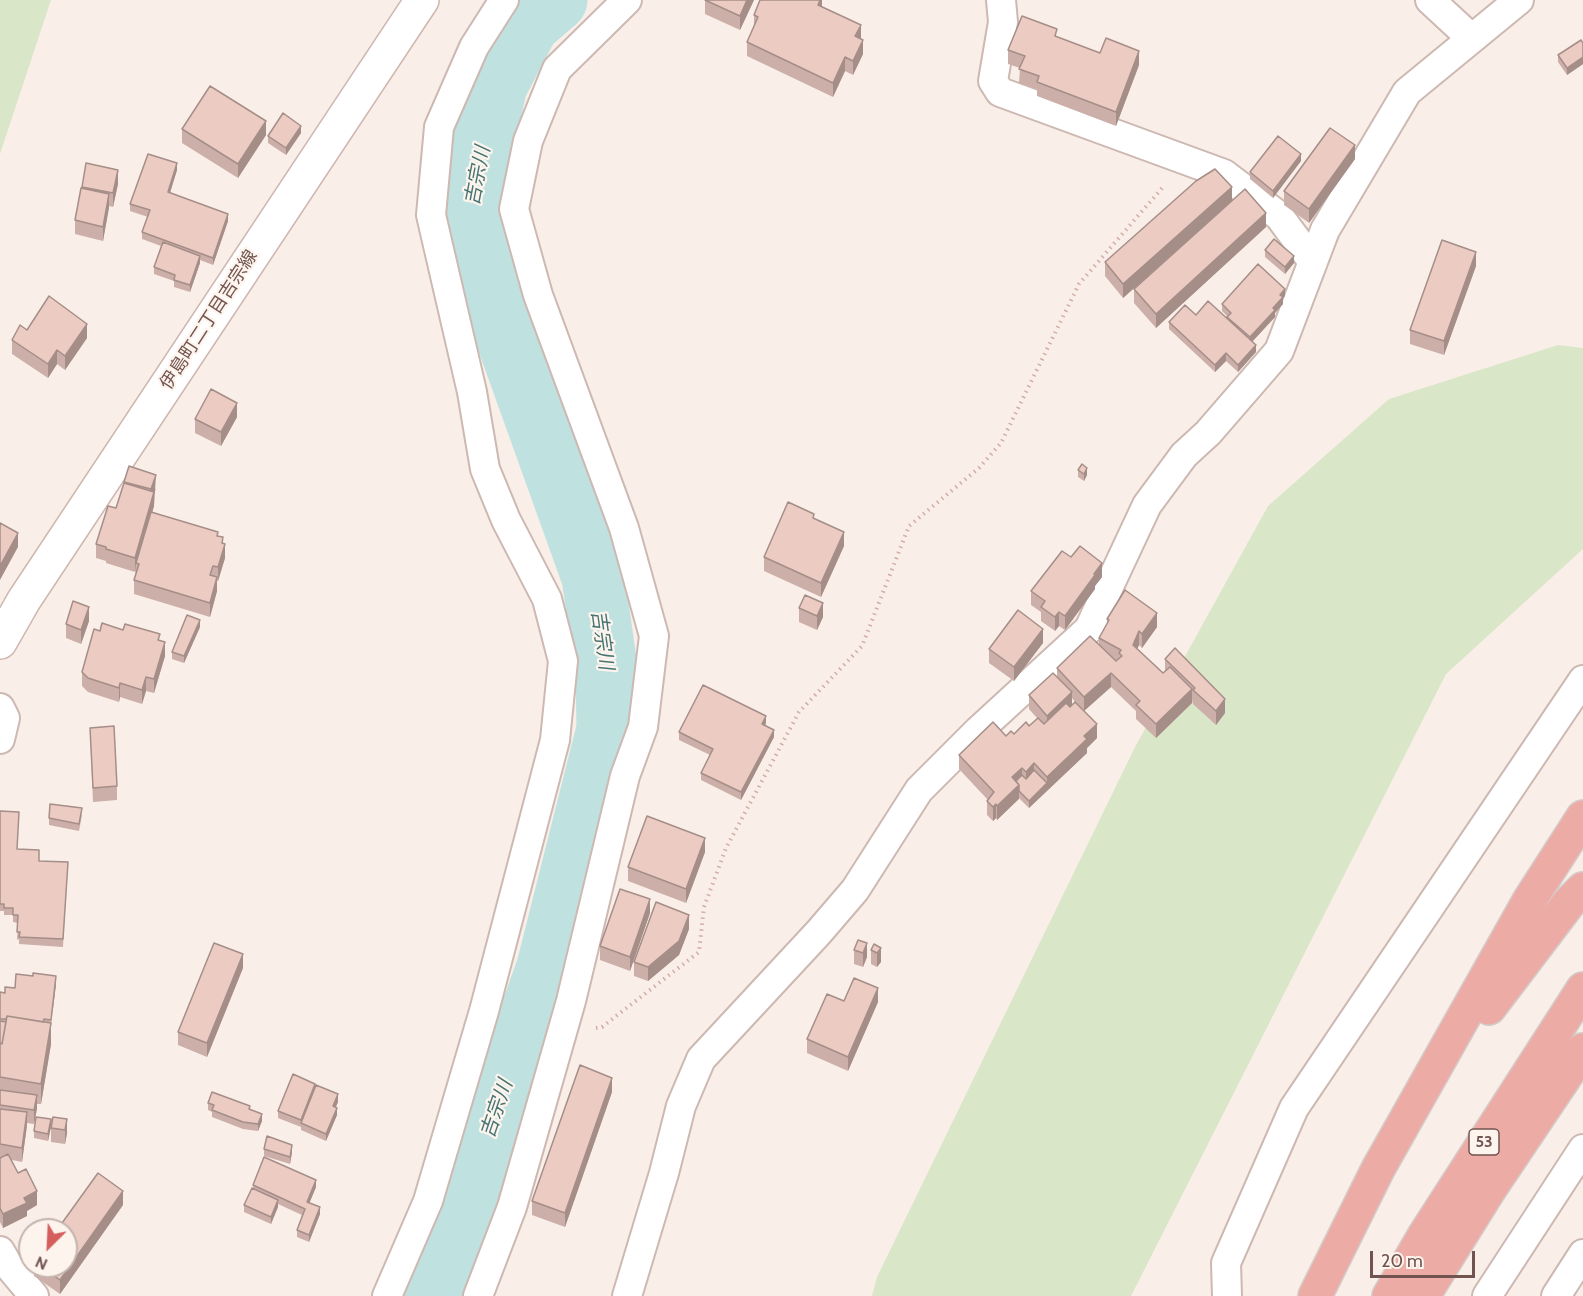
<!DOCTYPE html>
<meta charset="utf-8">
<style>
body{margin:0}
#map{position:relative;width:1583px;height:1296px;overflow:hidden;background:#faefe8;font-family:Cabin,sans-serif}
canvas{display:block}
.north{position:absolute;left:18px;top:1218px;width:60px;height:60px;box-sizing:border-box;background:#fdf4ee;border:2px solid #c5b4ae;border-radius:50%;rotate:204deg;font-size:16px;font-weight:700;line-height:24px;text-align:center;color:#71544f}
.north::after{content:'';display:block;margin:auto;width:21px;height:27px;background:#d55f5c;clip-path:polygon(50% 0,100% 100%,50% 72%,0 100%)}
.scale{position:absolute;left:1370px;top:1251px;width:105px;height:27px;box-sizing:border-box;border:3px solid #71544f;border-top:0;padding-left:8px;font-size:18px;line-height:21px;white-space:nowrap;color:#71544f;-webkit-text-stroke:4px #fdf4ee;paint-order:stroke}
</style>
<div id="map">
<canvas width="1583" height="1296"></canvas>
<div class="north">N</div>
<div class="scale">20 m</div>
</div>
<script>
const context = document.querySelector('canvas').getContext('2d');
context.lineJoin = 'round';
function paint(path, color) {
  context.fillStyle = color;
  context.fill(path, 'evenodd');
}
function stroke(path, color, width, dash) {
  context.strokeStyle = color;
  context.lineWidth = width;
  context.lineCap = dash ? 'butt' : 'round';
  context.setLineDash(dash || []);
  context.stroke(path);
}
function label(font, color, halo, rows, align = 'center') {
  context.font = font + ' Cabin,"Noto Sans JP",sans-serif';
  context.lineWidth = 4.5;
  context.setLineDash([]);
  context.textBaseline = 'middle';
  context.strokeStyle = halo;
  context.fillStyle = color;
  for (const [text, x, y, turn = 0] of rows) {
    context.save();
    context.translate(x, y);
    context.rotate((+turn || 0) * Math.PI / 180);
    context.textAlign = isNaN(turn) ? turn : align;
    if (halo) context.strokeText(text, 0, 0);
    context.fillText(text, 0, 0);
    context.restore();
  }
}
paint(new Path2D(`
 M0 0H51L0 154Z
 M1558 345 1583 348V549L1446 674 1131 1296H872L877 1277 1135 747 1268 506 1389 399Z`), '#dae6c8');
stroke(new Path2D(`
 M432 1296 548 967 608 729 607 674 593 577 498 312 471 215 482 147 496 85 528 24 556 0`), '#bfe1df', 63);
const street = new Path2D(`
 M1001 0 1003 22 993 81 1000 92 1224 174 1279 216 1313 262
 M1430 0 1471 38
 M0 708 5 718 0 739
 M0 1251 8 1265 34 1296
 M387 1296 428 1201 484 1011 555 740 563 661 547 599 506 520 485 469 472 392 431 215 439 127 474 47 504 0
 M478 1296 512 1207 571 1001 625 776 643 727 654 636 624 528 538 295 514 209 528 141 557 69 627 0
 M627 1296 664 1173 681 1106 701 1059 819 932 855 890 919 790 979 730 1089 629 1147 505 1184 455 1208 433 1279 351 1325 230 1407 92 1519 0
 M1227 1296 1226 1263 1294 1108 1583 680
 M1487 1296 1583 1149
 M1556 1296 1583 1254`);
const secondary = new Path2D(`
 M0 642 24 600 422 0`);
const highway = new Path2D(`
 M1489 1008 1568 904 1583 889
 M1315 1296 1378 1169 1529 901 1583 817
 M1389 1296 1424 1236 1583 989
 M1423 1296 1489 1190 1583 1050`);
stroke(street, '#cdb8b2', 32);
stroke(secondary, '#cfb7b0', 36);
stroke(highway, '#d4ccca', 36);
stroke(new Path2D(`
 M596 1028 602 1027 699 952 704 907 726 848 799 712 862 646 909 526 979 468 1001 443 1079 284 1163 187`), '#d1aea6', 4, [1.5, 4.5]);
stroke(street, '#fff', 28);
stroke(secondary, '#fff', 33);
stroke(highway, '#edaba6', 33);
paint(new Path2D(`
 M705 0H754L740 30 705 14Z
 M822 0V7L860 39 863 54 853 75 845 71 833 97 747 56V42L754 27V15Z
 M1057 37 1100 53 1139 65 1116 126 1037 96V89L1019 83 1020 68 1008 64V50Z
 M1583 43V64L1567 75 1558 62V55Z
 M182 129 266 135 238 178 182 143Z
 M301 133 286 155 268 143V136Z
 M1355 159 1309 223 1284 205V191Z
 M1301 161 1273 198 1250 179V172Z
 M177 170 170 193 228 221 213 265 200 260V263L190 292 174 287V281L154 274V267L161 246 142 239V232L148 217 130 211V204Z
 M118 184 113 207 109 206 103 241 75 234V220L82 187Z
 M1232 201 1266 227 1156 328 1134 303V289L1210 220 1123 298 1105 276V262Z
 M1265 250 1294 263 1285 274 1265 257Z
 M1476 266 1444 355 1410 344V330Z
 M1285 296 1283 298V304L1275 313V317L1252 342 1256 352 1238 372 1226 361 1215 372 1169 329V322L1196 315 1227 319V316L1222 311V304Z
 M27 330 87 338 65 370 57 364 48 378 12 354V340Z
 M237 417 221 446 195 433V419Z
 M1078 470 1087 475 1084 481 1078 477Z
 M124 482 156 489 154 493V506L152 512 218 536 223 544 225 558 218 581H217V591L210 617 134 594V580L136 571 135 572 106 563V561L96 558V544L116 508Z
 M814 519 844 546 821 597 764 571V557Z
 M1102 577 1095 586V589L1065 630 1059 626 1055 631 1041 621V612L1031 605V591Z
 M799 608 823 617 817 630 799 622Z
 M1107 619 1157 627 1142 648 1139 645 1137 649 1163 673 1165 671V659L1225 713 1216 725 1193 704 1192 699V703L1156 738 1136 719V711L1111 687 1084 711 1097 738 1087 748V753L1029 808 1019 798 997 820 996 818 993 821 987 815V801L988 800 959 769V755L1006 736 1014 734 1029 726 1037 718 1029 709V695L1057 677V668L1099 645V638L1107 624ZM1072 698 1075 702 1072 705Z
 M89 621 81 644 66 638V624Z
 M200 627 184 663 172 659V652Z
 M160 640 165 656 154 693 146 691 142 704 120 697 119 702 88 692 82 686V672Z
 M1043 643 1014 681 989 663V649Z
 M766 723 765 726 774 737 741 800 701 780V773L710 755 679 740V732Z
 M90 728 117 786V800L93 802Z
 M0 811 17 849 39 861 68 862 63 947 19 944V939L17 940 18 923 13 922V915H4V911H0Z
 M82 815 79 831 49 825V818Z
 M705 852 686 903 628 881V867Z
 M650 913 630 971 600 960V946Z
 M689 929 679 955 648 981 634 976V962Z
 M867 943V957L863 967 854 964V950Z
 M881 948V962L877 967 871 964V950Z
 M243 968 207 1057 178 1045V1032Z
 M56 984 51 1024V1044L41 1104H37L34 1124 27 1123 22 1162 12 1160 18 1173 37 1205 27 1211V1216L3 1228 0 1222V992L5 993 15 988Z
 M844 1001 878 1002 848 1071 807 1053V1039Z
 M315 1087 338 1102 336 1107 337 1115 326 1141 301 1130V1126V1127L278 1118V1111Z
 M612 1092 565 1227 532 1215V1201Z
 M208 1103 250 1109 262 1121 258 1131 243 1129 212 1117V1112L208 1110Z
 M67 1119V1133L65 1144 51 1142V1128Z
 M51 1127 48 1141 34 1138V1131Z
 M264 1149 292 1152 290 1164 264 1156Z
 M253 1185 316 1187 309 1203 320 1214 309 1242 297 1237V1230L302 1215 278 1204V1207L271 1224 244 1212V1205L253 1188Z
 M123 1205 60 1294 34 1276V1266H66Z`), '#cbafa8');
paint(new Path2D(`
 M747 0H754L740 30V16Z
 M820 0H822V11L818 5Z
 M861 25V39L855 36Z
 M863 40V54L853 75V61Z
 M1139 51V65L1116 126V112Z
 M845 57V71L833 97V83Z
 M1583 57V64L1567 75V68Z
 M266 121V135L238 178V164Z
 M301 126V133L286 155V148Z
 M1355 145V159L1309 223V209Z
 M1301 154V161L1273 198V191Z
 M177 163V170L168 199V192Z
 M118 170V184L113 207V193Z
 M1232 187V201L1123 298V284Z
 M109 194V208L103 241V227Z
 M1266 213V227L1156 328V314Z
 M228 214V221L213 265V258Z
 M1476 252V266L1444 355V341Z
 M200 256V263L190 292V285Z
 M1294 256V263L1285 274V267Z
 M1285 289V296L1283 298V304L1275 313V317L1250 344V337L1273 308 1280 295Z
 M87 324V338L65 370V356Z
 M1256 345V352L1238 372V365Z
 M57 350V364L48 378V364Z
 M1226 353V361L1215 372V365Z
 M237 403V417L221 446V432Z
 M1087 468V475L1084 481V474Z
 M156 475 154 506 138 564 136 563 135 572V558L151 502V489Z
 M844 532V546L821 597V583Z
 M18 533V547L0 580V566Z
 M223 537V548L225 544V558L218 581V567Z
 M1102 563V577L1095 586V589L1065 630V616Z
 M217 577V591L210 617V603Z
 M823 603V617L817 630V616Z
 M89 607V621L81 644V630Z
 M1059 612V626L1055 631V617Z
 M1157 613V627L1142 648V634Z
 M200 620V627L184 663V656Z
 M1043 629V643L1014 681V667Z
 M1139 631V645L1133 659V645Z
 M165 642V656L154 693V679Z
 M1111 673V687L1084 711V697Z
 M146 677V691L142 704V690Z
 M120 683V697L119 702V688Z
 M1192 689V703L1156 738V724Z
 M1072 692V706L1047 730V716Z
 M1225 699V713L1216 725V711Z
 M766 716V723L762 731V724Z
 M1097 724V738L1087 748V753L1029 808V801L1047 783V777L1084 736Z
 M774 730V737L741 800V792Z
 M1034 763V777L1026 786V772Z
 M1022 768V782L1016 787 1012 777Z
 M1019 785V799L997 820V806Z
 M996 804V818L993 821V807Z
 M705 838V852L686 903V889Z
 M650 899V913L630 971V957Z
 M689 915V929L679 955 648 981V967Z
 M867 943V957L863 967V953Z
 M881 948V962L877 967V953Z
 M243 954V968L207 1057V1043Z
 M56 976V984L51 1024V1044L41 1104V1084L51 1026Z
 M878 988V1002L848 1071V1057Z
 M612 1078V1092L565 1227V1213Z
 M315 1084V1091L301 1123V1127V1120Z
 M338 1094V1102L333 1113V1106Z
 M37 1095V1109L34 1124V1110Z
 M337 1108V1115L326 1141V1134Z
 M27 1112V1126L22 1162V1148Z
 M262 1114V1121L258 1131V1124Z
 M51 1119V1127L48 1141V1134Z
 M67 1119V1133L65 1144V1130Z
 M292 1145V1152L290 1164V1157Z
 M316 1180V1187L307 1209V1202Z
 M37 1191V1205L27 1211V1216L3 1228V1214L24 1198Z
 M123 1191V1205L60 1294V1280Z
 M278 1200V1207L271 1224V1217Z
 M320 1207V1214L309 1242V1235Z`), '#a58e88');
const building = new Path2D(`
 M705 0H747L740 16Z
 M760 0H820L818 5 861 25 855 36 863 40 853 61 845 57 833 83 747 42 758 17 754 15Z
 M1022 16 1057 29 1055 36 1100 53 1106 38 1139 51 1116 112 1037 82 1039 76 1019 69 1025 56 1008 50Z
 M1581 40 1583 43V57L1567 68 1558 55Z
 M210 86 266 121 238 164 182 129Z
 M283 113 301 126 286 148 268 136Z
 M1330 128 1355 145 1309 209 1284 191Z
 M1278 136 1301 154 1273 191 1250 172Z
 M148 154 177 163 168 192 228 214 213 258 142 232 150 210 130 204Z
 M86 163 118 170 113 193 82 187Z
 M1215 169 1232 187 1123 284 1105 262 1196 181Z
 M81 188 109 194 103 227 75 220Z
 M1245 189 1266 213 1156 314 1134 289Z
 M1274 239 1294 256 1285 267 1265 250Z
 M1442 240 1476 252 1444 341 1410 330Z
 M163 242 200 256 190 285 174 280 175 275 154 267Z
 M1258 264 1285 289 1280 295 1283 297 1273 308 1275 310 1250 337 1227 317 1231 313 1222 304Z
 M49 296 87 324 65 356 57 350 48 364 12 340 20 325 27 330Z
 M1208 301 1256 345 1238 365 1226 353 1215 365 1169 322 1185 305 1196 315Z
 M211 389 237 403 221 432 195 419Z
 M1082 464 1087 468 1084 474 1078 470Z
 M129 466 156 475 151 489 124 482Z
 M124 483 154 492 135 558 106 549V547L96 544 108 506 116 508Z
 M788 502 814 514 813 518 844 532 821 583 764 557Z
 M151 512 218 532 217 536 223 537 222 543 225 544 218 567 213 566 210 575 217 577 210 603 134 580 139 564 136 563Z
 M0 523 18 533 0 566Z
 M1080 546 1102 563 1094 574 1095 575 1065 616 1059 612 1055 617 1041 607 1045 601 1031 591 1062 551 1071 557Z
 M1125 590 1157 613 1142 634 1139 631 1133 645 1163 673 1170 667 1192 689 1156 724 1136 705 1140 701 1111 673 1084 697 1057 668 1090 636 1116 661 1122 656 1119 653 1121 650 1099 638 1109 620 1107 619Z
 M805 595 823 603 817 616 799 608Z
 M73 601 89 607 81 630 66 624Z
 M1018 610 1043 629 1014 667 989 649Z
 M187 615 200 620 184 656 172 652Z
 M102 623 123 630 125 624 160 634 158 640 165 642 154 679 146 677 142 690 120 683 119 688 88 678 82 672 94 629 100 631Z
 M1175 648 1225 699 1216 711 1193 690 1195 688 1165 659Z
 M1053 673 1072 692 1047 716 1029 695Z
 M703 685 766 716 762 724 774 730 741 792 701 773 713 749 679 732Z
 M1075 702 1097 724 1084 736 1087 739 1047 777 1034 763 1026 772 1022 768 1012 777 1019 785 997 806 996 804 993 807 987 801 994 792 959 755 993 722 1006 736 1011 731 1014 734 1026 722 1029 726 1038 718 1044 724 1066 703 1070 707Z
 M114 726 117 786 93 788 90 728Z
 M1034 770 1047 783 1029 801 1019 791V785L1016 781 1022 775 1026 779Z
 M50 804 82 808 79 824 49 818Z
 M0 811 19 812 17 849 39 850V861L68 862 63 939 19 937 20 932H17L18 915H13V908H4V904H0Z
 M647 816 705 838 686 889 628 867Z
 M620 889 650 899 630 957 600 946Z
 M656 902 689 915 679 941 648 967 634 962Z
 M858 940 867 943 863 953 854 950Z
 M214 943 243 954 207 1043 178 1032Z
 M874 944 881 948 877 953 871 950Z
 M33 973 56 976 51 1020 44 1019 43 1022 7 1016 6 1019H0V992L5 993V987L15 988 16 974 33 976Z
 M854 978 878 988 848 1057 807 1039 827 994 844 1001Z
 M7 1016 51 1023 41 1084 0 1077V1043L2 1044Z
 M0 1021 6 1022 2 1044 0 1043Z
 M580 1065 612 1078 565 1213 532 1201Z
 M293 1074 315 1084 301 1120 278 1111Z
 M316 1085 338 1094 333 1106 337 1108 326 1134 301 1123Z
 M0 1090 37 1095 34 1110 0 1105Z
 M212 1092 250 1106 249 1109 262 1114 258 1124 243 1122 212 1110 214 1105 208 1103Z
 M0 1109 27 1112 22 1148 0 1144Z
 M36 1117 51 1119 48 1134 34 1131Z
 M53 1117 67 1119 65 1130 51 1128Z
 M267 1136 292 1145 290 1157 264 1149Z
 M8 1154 18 1173 26 1169 37 1191 24 1198 27 1203 3 1214 0 1208V1158Z
 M264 1157 316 1180 307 1202 320 1207 309 1235 297 1230 305 1209 253 1185Z
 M98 1173 123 1191 60 1280 40 1266H66V1230H57Z
 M252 1188 278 1200 271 1217 244 1205Z`);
paint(building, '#eccbc3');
stroke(building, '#a58e88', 1.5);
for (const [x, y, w] of [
 [1484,1142,30]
]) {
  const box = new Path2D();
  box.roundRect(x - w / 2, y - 13, w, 26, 4.5);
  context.fillStyle = '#fdf4ee';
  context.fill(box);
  stroke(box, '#71544f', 1.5);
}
label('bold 16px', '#71544f', null, [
 ["53",1484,1142]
]);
label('18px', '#71544f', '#fdf4ee', [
 ["伊島町二丁目吉宗線",209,320,-57]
]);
label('italic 20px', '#457472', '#fdf4ee', [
 ["吉宗川",478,176,-79],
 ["吉宗川",602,640,82],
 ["吉宗川",497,1109,-71]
]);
</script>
